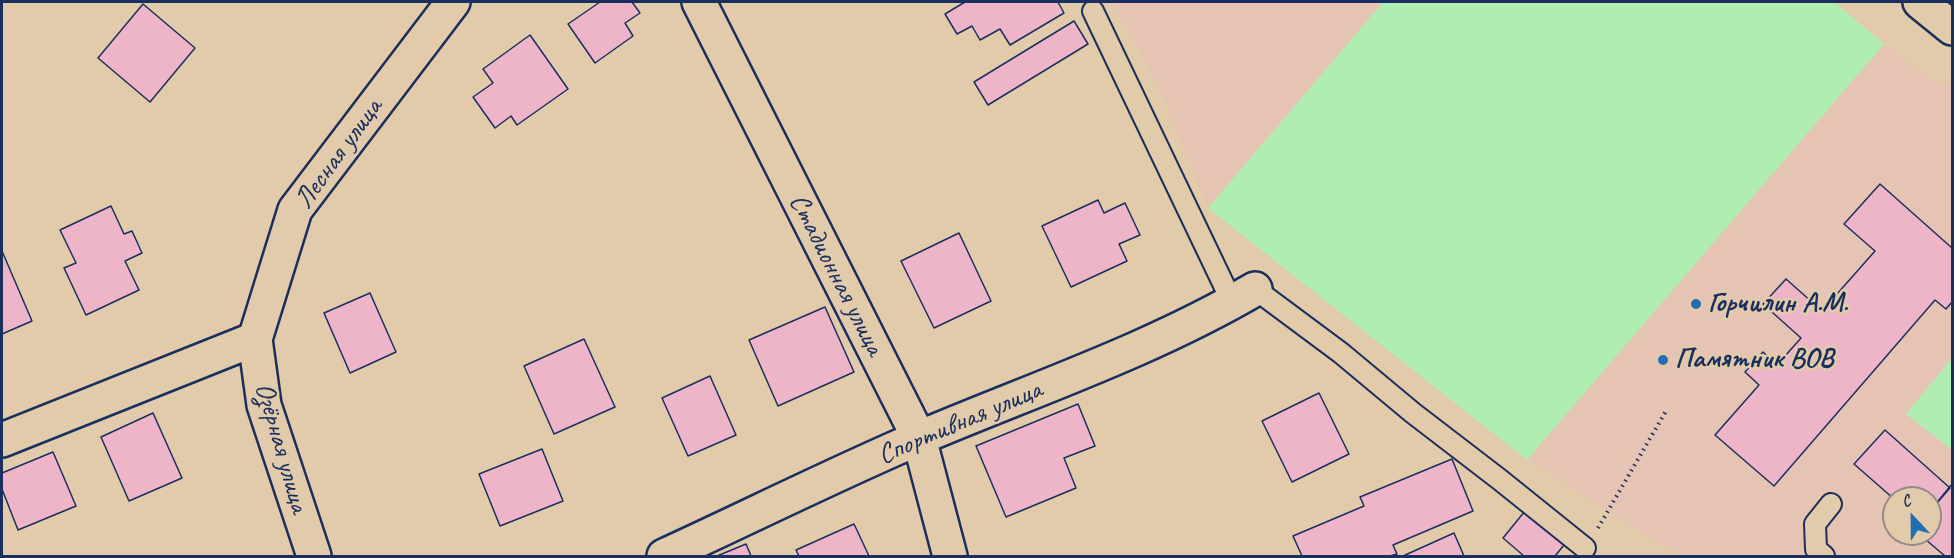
<!DOCTYPE html>
<meta charset="utf-8">
<style>
body{margin:0}
#map{position:relative;width:1954px;height:558px;overflow:hidden;background:#e1cbaa;font-family:Caveat,sans-serif}
canvas{display:block}
.frame{position:absolute;inset:0;border:3px solid #1b2f5e;pointer-events:none}
.north{position:absolute;left:1882px;top:486px;width:60px;height:60px;box-sizing:border-box;background:#e1cbaa;border:2px solid #928d8c;border-radius:50%;rotate:338deg;font-size:16px;font-weight:700;line-height:24px;text-align:center;color:#1b2f5e}
.north::after{content:'';display:block;margin:auto;width:21px;height:27px;background:#1f6fb2;clip-path:polygon(50% 0,100% 100%,50% 72%,0 100%)}
</style>
<div id="map">
<canvas width="1954" height="558"></canvas>
<div class="frame"></div>
<div class="north">С</div>
</div>
<script>
const context = document.querySelector('canvas').getContext('2d');
context.lineJoin = 'round';
function paint(path, color) {
  context.fillStyle = color;
  context.fill(path, 'evenodd');
}
function stroke(path, color, width, dash) {
  context.strokeStyle = color;
  context.lineWidth = width;
  context.lineCap = dash ? 'butt' : 'round';
  context.setLineDash(dash || []);
  context.stroke(path);
}
function label(font, color, halo, rows, align = 'center') {
  context.font = font + ' Caveat,sans-serif';
  context.lineWidth = 5;
  context.setLineDash([]);
  context.textBaseline = 'middle';
  context.strokeStyle = halo;
  context.fillStyle = color;
  for (const [text, x, y, turn = 0] of rows) {
    context.save();
    context.translate(x, y);
    context.rotate((+turn || 0) * Math.PI / 180);
    context.textAlign = isNaN(turn) ? turn : align;
    if (halo) context.strokeText(text, 0, 0);
    context.fillText(text, 0, 0);
    context.restore();
  }
}
paint(new Path2D(`
 M1112 2H1383L1208 208 1157 83Z
 M1884 44 1938 85 1944 78 1952 85V556H1684L1651 538 1527 460ZM1894 498H1930V534H1894Z`), '#e5c4b3');
paint(new Path2D(`
 M1383 2H1834L1884 44 1527 460 1208 208Z
 M1952 358V450L1906 414Z`), '#b0edb3');
const building = new Path2D(`
 M600 2H632L640 13 625 23 633 36 595 63 568 24Z
 M965 2H1058L1064 13 1010 45 1000 29 980 40 972 26 957 34 945 14Z
 M143 4 195 48 150 102 98 58Z
 M1074 21 1088 44 988 105 974 82Z
 M530 35 568 89 517 125 511 116 495 128 473 97 493 83 483 69Z
 M1880 184 1952 248V302L1946 309 1935 300 1774 486 1715 435 1759 385 1745 372 1763 352 1777 365 1801 338 1763 304 1786 279 1822 311 1875 251 1844 224Z
 M1098 200 1104 213 1125 203 1140 235 1119 244 1127 261 1071 287 1042 226Z
 M111 206 124 234 132 231 142 253 125 261 139 290 86 315 64 268 76 263 60 230Z
 M959 233 991 301 934 328 901 261Z
 M2 251 32 321 2 334Z
 M370 293 396 352 350 373 324 313Z
 M825 307 854 372 778 406 749 340Z
 M584 339 615 407 554 434 524 366Z
 M710 376 736 435 688 456 662 398Z
 M1319 393 1349 454 1292 482 1262 421Z
 M1078 404 1095 446 1064 458 1076 488 1006 517 976 446Z
 M153 413 182 478 129 501 101 437Z
 M1885 430 1950 488 1930 511V498L1894 499 1854 464Z
 M542 449 563 501 500 526 479 474Z
 M53 452 76 506 18 530 2 489V473Z
 M1452 459 1473 511 1393 545 1397 554 1390 556H1302L1293 536 1364 506 1360 497Z
 M1952 484V556H1945L1919 534H1930V511Z
 M1525 511 1564 545 1555 556H1524L1503 538Z
 M854 524 869 556H799L796 550Z
 M1454 533 1464 556H1403Z
 M746 544 751 556H717Z`);
paint(building, '#eeb5c8');
stroke(building, '#1b2f5e', 1.5);
const service = new Path2D(`
 M1093 11 1232 302
 M1255 289 1341 353 1413 413 1499 479 1585 548
 M1824 556 1816 549 1815 524 1831 504`);
const minor = new Path2D(`
 M699 2 919 438 950 556
 M255 339 264 405 314 556
 M2 440 255 339 295 210 453 2
 M664 556C749 517 833 475 919 438 1032 390 1149 351 1255 289`);
const tertiary = new Path2D(`
 M1920 2 1952 28`);
stroke(service, '#1b2f5e', 24);
stroke(minor, '#1b2f5e', 38);
stroke(tertiary, '#1b2f5e', 38);
stroke(new Path2D(`
 M1598 528 1666 411`), '#1b2f5e', 4, [1.5, 4.5]);
stroke(service, '#e1cbaa', 20);
stroke(minor, '#e1cbaa', 33);
stroke(tertiary, '#e1cbaa', 33);
for (const [x, y, r, color] of [
 [1696,304,6,"#1f6fb2"],
 [1663,360,6,"#1f6fb2"]
]) {
  const dot = new Path2D();
  dot.arc(x, y, r, 0, 2 * Math.PI);
  context.fillStyle = color;
  context.fill(dot);
  stroke(dot, '#e1cbaa', 2);
}
label('28px', '#1b2f5e', '#e1cbaa', [
 ["Лесная улица",339,154,-54],
 ["Стадионная улица",836,275,63],
 ["Спортивная улица",960,423,-23],
 ["Озёрная улица",281,448,74]
]);
label('bold 28px', '#1b2f5e', '#e1cbaa', [
 ["Горчилин А.М.",1708,304],
 ["Памятник ВОВ",1675,360]
], 'left');
</script>
